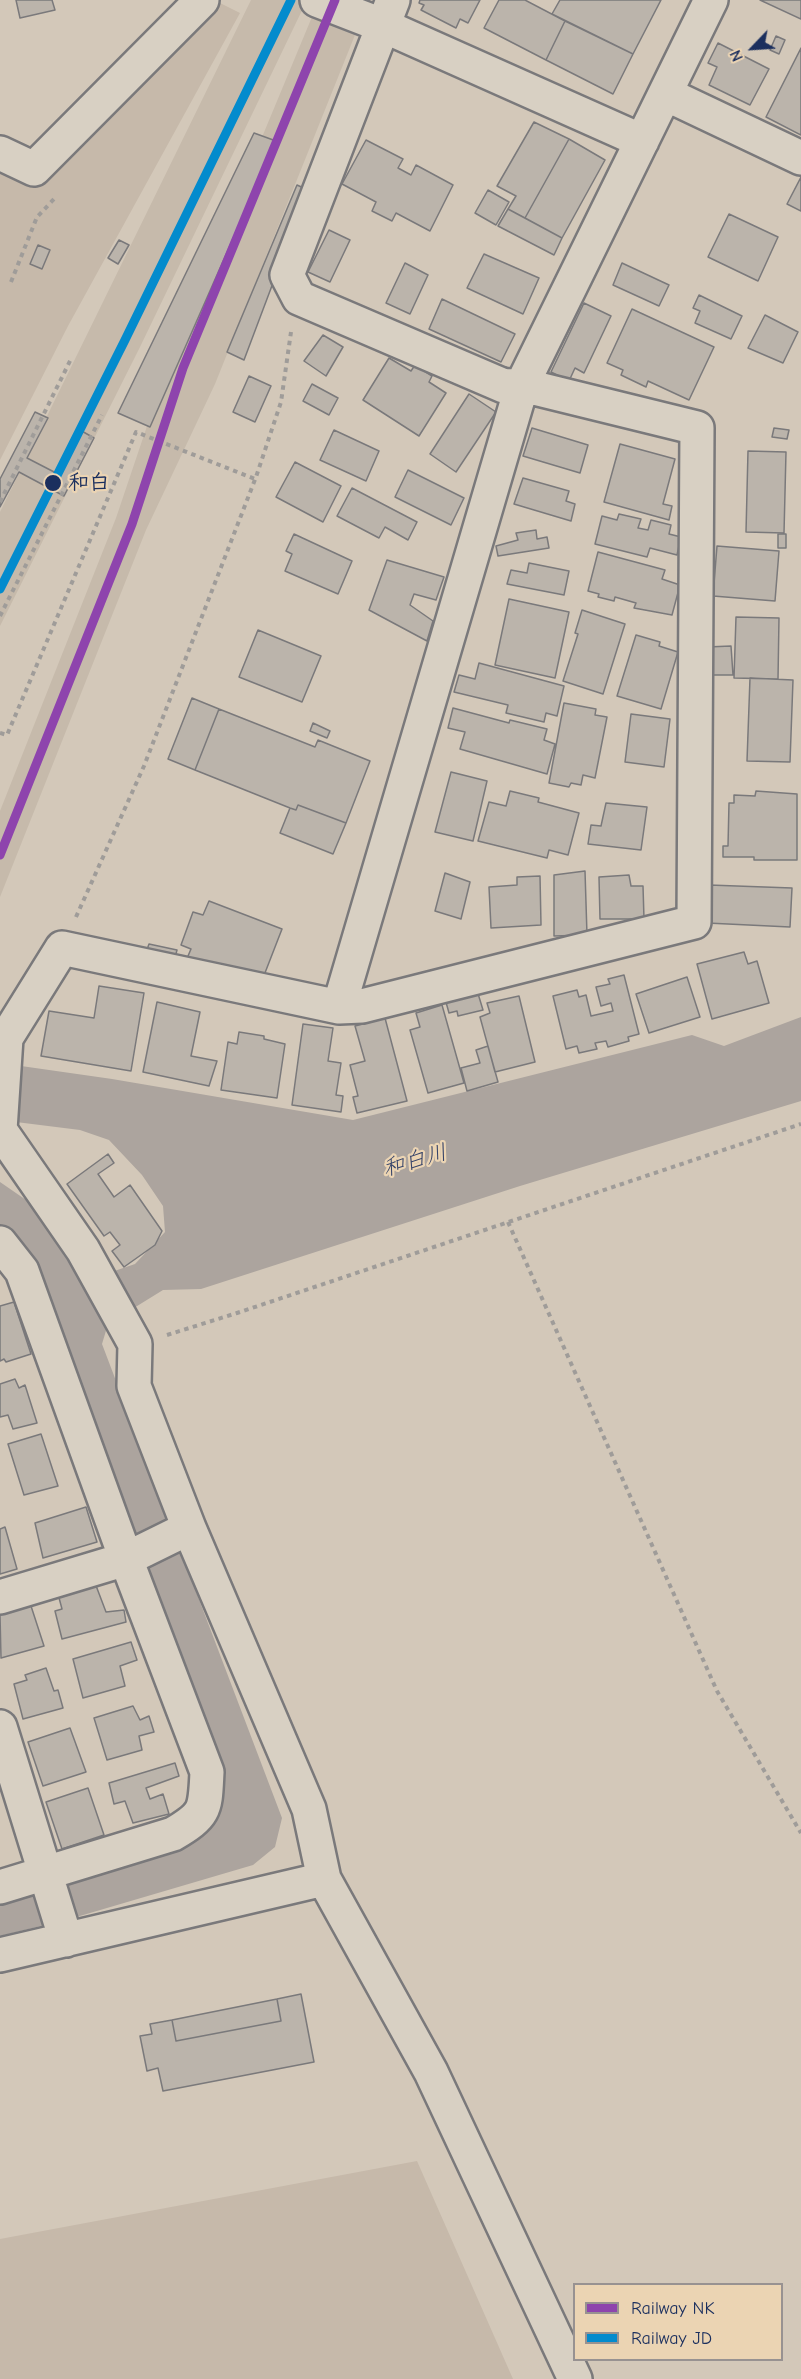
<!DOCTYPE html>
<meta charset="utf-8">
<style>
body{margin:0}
#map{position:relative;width:801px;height:2379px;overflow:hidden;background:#d3c8b9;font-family:"Comic Neue",sans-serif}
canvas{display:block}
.legend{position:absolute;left:573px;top:2283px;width:210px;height:78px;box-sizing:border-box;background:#ebd4b3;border:2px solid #989291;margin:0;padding:8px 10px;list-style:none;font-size:18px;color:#1b2f5e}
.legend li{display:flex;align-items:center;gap:12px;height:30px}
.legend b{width:30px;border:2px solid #989291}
.north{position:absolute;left:723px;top:18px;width:60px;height:60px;-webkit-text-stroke:4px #ebd4b3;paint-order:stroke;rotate:245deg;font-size:16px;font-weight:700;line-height:24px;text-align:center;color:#1b2f5e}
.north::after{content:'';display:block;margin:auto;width:21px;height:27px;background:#1b2f5e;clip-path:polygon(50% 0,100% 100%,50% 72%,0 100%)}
</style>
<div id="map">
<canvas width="801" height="2379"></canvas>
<ul class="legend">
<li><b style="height:8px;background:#8e44ad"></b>Railway NK</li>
<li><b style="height:8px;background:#038bcd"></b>Railway JD</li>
</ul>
<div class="north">N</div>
</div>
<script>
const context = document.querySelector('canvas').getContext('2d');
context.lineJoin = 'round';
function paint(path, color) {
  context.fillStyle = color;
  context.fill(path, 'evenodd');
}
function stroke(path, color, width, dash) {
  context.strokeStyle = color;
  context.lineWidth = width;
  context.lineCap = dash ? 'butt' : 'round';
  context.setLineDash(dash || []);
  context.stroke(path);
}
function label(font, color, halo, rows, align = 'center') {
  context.font = font + ' "Comic Neue","Klee One",sans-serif';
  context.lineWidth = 4.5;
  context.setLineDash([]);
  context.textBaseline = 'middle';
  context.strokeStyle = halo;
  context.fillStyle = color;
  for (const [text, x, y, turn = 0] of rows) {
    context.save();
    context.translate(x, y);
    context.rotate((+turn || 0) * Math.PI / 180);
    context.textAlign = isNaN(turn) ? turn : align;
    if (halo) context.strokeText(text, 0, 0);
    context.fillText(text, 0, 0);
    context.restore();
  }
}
paint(new Path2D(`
 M251 0H307L140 347 0 626V512Z
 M319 0H369L215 384 146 530 0 897V811L116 518 169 361Z`), '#c6baab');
paint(new Path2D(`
 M218 2 240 13 68 326 0 460V166L37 182Z
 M417 2161 513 2379H0V2239Z`), '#c6b9aa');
paint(new Path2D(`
 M801 1017V1101L520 1186 201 1289 163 1290 108 1324 102 1344 282 1818 275 1847 253 1865 73 1918 0 1936V1899L215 1802 0 1232V1182L29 1202 88 1280 135 1264 165 1232 163 1206 142 1175 109 1140 80 1130 0 1120V1063L112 1079 353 1120 692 1035 724 1046Z`), '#aca49e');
const building = new Path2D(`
 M16 0H52L55 10 20 18Z
 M420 0H480L468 23 460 19 456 28 421 10 424 5 419 3Z
 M499 0H525L565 21 546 60 484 28Z
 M560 0H661L633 54 552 14Z
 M760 0H801V19Z
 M565 21 633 54 613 94 546 60Z
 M776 36 785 40 779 54 770 50Z
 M718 43 769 69 750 105 709 85 717 67 708 63Z
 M801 48V135L766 117Z
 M534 122 569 139 525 218 508 209 516 196 497 186Z
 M254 133 276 141 150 427 118 413Z
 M569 139 605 160 562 238 525 218Z
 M366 140 403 159 398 168 411 175 416 165 453 185 430 231 396 213 392 221 372 211 376 202 342 184Z
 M801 177V211L787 204Z
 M297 185 308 190 244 360 227 352Z
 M488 190 509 202 496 225 475 213Z
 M508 209 562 238 554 255 498 226Z
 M729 214 778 237 758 281 708 257Z
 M329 230 350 240 330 282 308 272Z
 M119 240 129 245 118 264 108 258Z
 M38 245 50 250 42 269 30 264Z
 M484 254 539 278 523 314 467 288Z
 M405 263 428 275 410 314 386 303Z
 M622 263 669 285 659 306 613 285Z
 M699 295 742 316 731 339 695 323 700 311 693 308Z
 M442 299 515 334 501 362 429 329Z
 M584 303 611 316 584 373 575 368 569 381 551 372Z
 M632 309 714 347 689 400 648 381 646 387 621 375 623 370 607 363Z
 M765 315 798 332 783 363 748 348Z
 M323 335 343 347 326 376 304 361Z
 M389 358 411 371 415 365 432 376 429 382 446 393 419 436 363 400Z
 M249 376 271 386 255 422 233 412Z
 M312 384 338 398 329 415 303 401Z
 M469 394 496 412 456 472 430 454Z
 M35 412 48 418 27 458 58 474 80 430 94 438 64 496 19 472 0 507V479Z
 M532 428 588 445 580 473 523 456Z
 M774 428 789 430 787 439 772 437Z
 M334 430 379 451 366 481 320 460Z
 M620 444 675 459 663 504 672 506 669 520 604 502Z
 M748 451 786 452 784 533 746 532Z
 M295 462 341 486 323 522 276 497Z
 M408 470 464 498 451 525 395 497Z
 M523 478 569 491 566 501 575 504 571 521 514 504Z
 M352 488 417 522 408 540 385 527 379 538 337 516Z
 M619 514 641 519 638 528 648 530 651 520 671 525 669 534 681 537 677 555 650 548 647 557 595 544 602 516 617 520Z
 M536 530 537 539 547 537 549 548 498 556 496 546 518 540 516 533Z
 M294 534 352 561 338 594 285 571 292 554 286 551Z
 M778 534H786V548H778Z
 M717 546 779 551 775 601 713 596Z
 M598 552 665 570 662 579 680 585 672 615 634 608 636 603 615 597 614 601 598 597 599 594 588 591Z
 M387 560 444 577 436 600 414 594 410 605 433 621 427 641 369 610Z
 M529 563 569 571 564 595 507 584 511 570 527 573Z
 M509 599 569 612 555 678 495 665Z
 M582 610 625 624 603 694 563 681 578 634 575 633Z
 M736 617 779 618 778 679 734 678Z
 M258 630 321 656 302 702 239 677Z
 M636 635 660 642 659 646 678 652 661 709 617 696Z
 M731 646 733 675H708L707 647Z
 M479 663 564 686 557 716 546 713 544 722 506 713 508 705 454 692 459 675 475 679Z
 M750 678 793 680 790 762 747 761Z
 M192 698 219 709 195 770 168 759Z
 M564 703 596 709 595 715 607 717 595 778 583 775 581 785 571 783 569 787 549 783Z
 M453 708 509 723 510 720 547 729 544 740 555 744 547 774 460 749 465 732 448 728Z
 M219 709 315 747 318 740 370 761 346 823 298 805 296 810 290 808 195 770Z
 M631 714 670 719 664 767 625 762Z
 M313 723 330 731 327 738 310 731Z
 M451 772 487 781 473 841 435 832Z
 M510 791 539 798 538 802 579 813 568 855 549 850 547 858 478 841 489 802 506 806Z
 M756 791 797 794V860H754V857H723V846H728L729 803H734V795L755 796Z
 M606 803 647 807 641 850 588 844 591 825 601 826Z
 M298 805 346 823 333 854 280 833 290 808 296 810Z
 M585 871 587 935 554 936V875Z
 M445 873 470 882 461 919 435 911Z
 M629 875 631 886H643L644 919H600L599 877Z
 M540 876 541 925 491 928 489 887 517 885V877Z
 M709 885 792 888 790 927 707 923Z
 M209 901 282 929 263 978 185 963 191 949 181 945 193 912 203 915Z
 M149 944 177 950 174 961 145 955Z
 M744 952 748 964 757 961 769 1003 712 1019 697 964Z
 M624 975 639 1034 628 1037 629 1041 608 1047 606 1041 595 1043 597 1049 579 1053 577 1046 566 1049 553 996 577 990 579 997 586 995 591 1016 613 1011 611 1003 601 1006 596 987 610 984 608 979Z
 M687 977 700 1017 649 1033 636 994Z
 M99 986 144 993 131 1071 41 1056 49 1011 94 1018Z
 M476 987 483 1010 458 1016 457 1011 449 1013 444 995Z
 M519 996 535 1062 495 1072 480 1017 490 1013 487 1003Z
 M157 1002 200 1012 191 1056 217 1061 209 1086 143 1072Z
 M442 1005 464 1083 428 1093 410 1030 420 1027 416 1013Z
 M385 1018 407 1101 357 1113 353 1097 358 1096 350 1065 365 1061 355 1026Z
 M303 1024 333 1028 328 1061 341 1063 336 1095 343 1096 341 1112 292 1105Z
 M239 1032 264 1036V1039L285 1044 277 1098 221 1090 228 1042 237 1044Z
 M488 1046 498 1082 467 1091 461 1068 480 1063 476 1050Z
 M108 1154 114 1163 98 1174 114 1197 130 1185 162 1231 155 1245 124 1267 112 1251 120 1245 110 1232 104 1236 67 1184Z
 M14 1302 31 1354 6 1362 4 1359 0 1361V1306Z
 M15 1379 19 1388 25 1385 37 1423 13 1429 8 1415 0 1417V1384Z
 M41 1434 58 1486 24 1495 8 1444Z
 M86 1507 97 1542 43 1558 35 1523Z
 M5 1527 17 1569 0 1574V1529Z
 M95 1583 106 1612 124 1610 126 1622 62 1639 55 1611 62 1609 58 1594Z
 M31 1606 44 1646 1 1658 0 1615Z
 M131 1642 137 1660 120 1666 125 1686 83 1698 73 1659Z
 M46 1668 54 1691 58 1690 63 1708 23 1719 14 1684 27 1680 25 1675Z
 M133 1706 140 1720 149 1716 154 1732 139 1736 142 1750 107 1760 94 1718Z
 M70 1728 86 1772 43 1786 28 1742Z
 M175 1763 179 1776 146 1788 150 1799 163 1794 169 1814 133 1823 125 1801 114 1804 109 1783Z
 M88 1788 104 1835 62 1849 46 1802Z
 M301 1994 314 2062 163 2091 158 2068 147 2071 140 2036 152 2034 150 2024 172 2020 176 2041 281 2021 277 1999Z
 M277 1999 281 2021 176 2041 172 2020Z`);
paint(building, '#bbb4ab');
stroke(building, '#7a797b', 1.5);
const minor = new Path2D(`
 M317 0 384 26 642 141
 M393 0 287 275 299 298 504 386 522 385 697 428 694 922 362 1006 339 1007 62 948 6 1038 0 1130 83 1250 135 1344 134 1386 189 1528 309 1809 324 1879 431 2072 575 2379
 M666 94 801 158
 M0 153 34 169 202 0
 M339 1007 522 385 711 0
 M0 1243 22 1271 126 1559 207 1772C205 1809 207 1814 173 1834L0 1887
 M0 1597 126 1559 189 1528
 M0 1727 66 1940
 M0 1955 324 1879`);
stroke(minor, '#7a797b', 38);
stroke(new Path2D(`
 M11 282 37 217 55 198
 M0 502 71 359
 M0 616 102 415
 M0 733 7 735 136 432 255 479
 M76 917 144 766 256 477 281 402 291 332
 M508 1222 717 1691 801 1833
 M167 1335 237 1313 801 1124`), '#9f9c99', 4, [4.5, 4.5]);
stroke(minor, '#d8d0c3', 33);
stroke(new Path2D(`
 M0 855 132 524 183 368 335 0`), '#8e44ad', 9);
stroke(new Path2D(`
 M0 589 125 340 291 0`), '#038bcd', 9);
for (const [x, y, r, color] of [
 [53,483,9,"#1b2f5e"]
]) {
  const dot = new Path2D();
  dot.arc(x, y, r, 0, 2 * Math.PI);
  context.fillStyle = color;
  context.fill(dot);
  stroke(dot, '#ebd4b3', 2);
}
label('bold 21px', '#1b2f5e', '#ebd4b3', [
 ["和白",68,483]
], 'left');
label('italic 22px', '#354369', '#ebd4b3', [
 ["和白川",415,1161,-16]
]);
</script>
